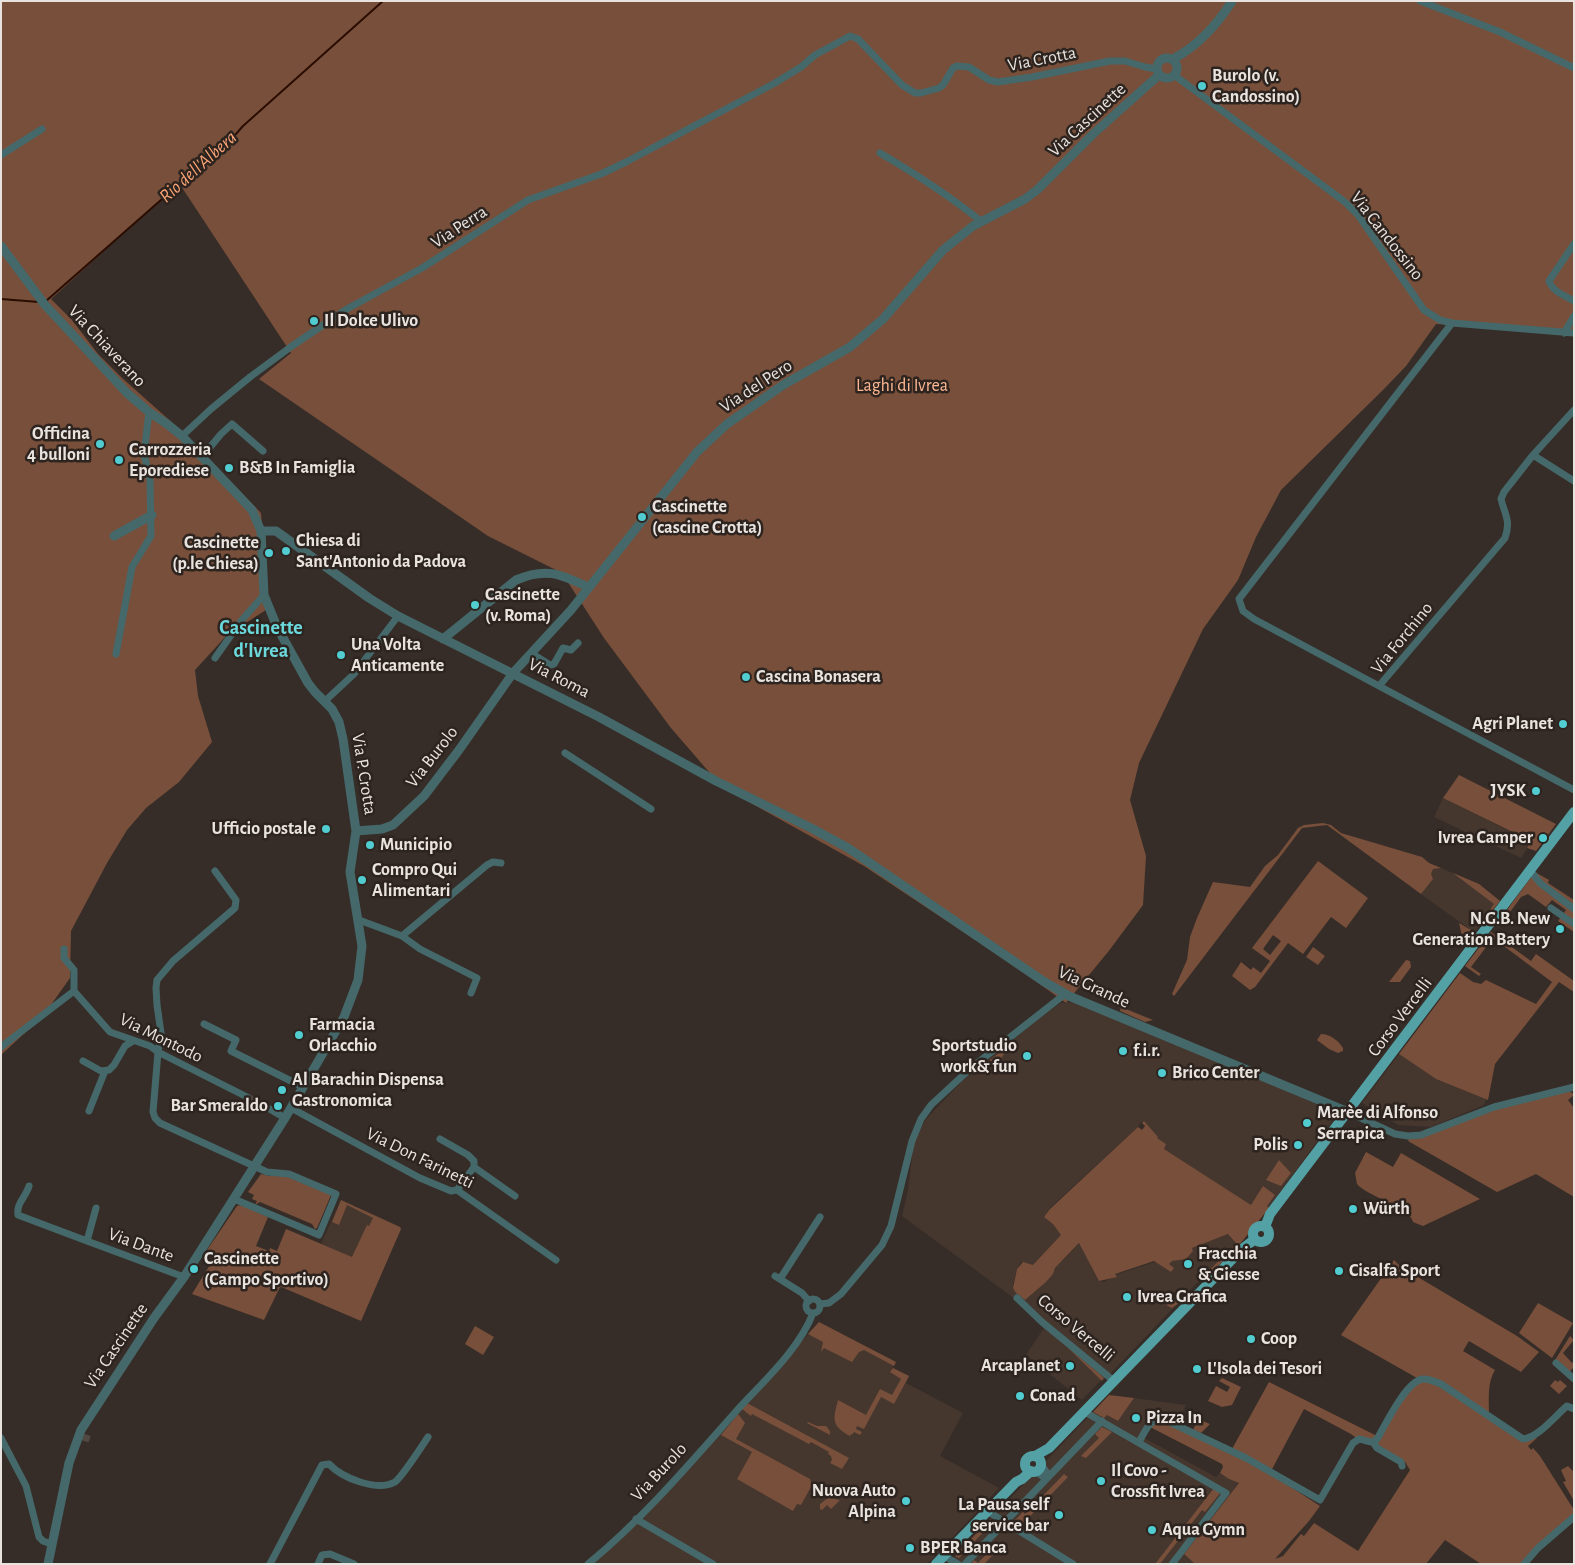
<!DOCTYPE html>
<meta charset="utf-8">
<style>
body{margin:0}
#map{position:relative;width:1575px;height:1565px;overflow:hidden;background:#372d28;font-family:"Alegreya Sans",sans-serif}
canvas{display:block}
.frame{position:absolute;inset:0;border:2px solid #e9e3df;pointer-events:none}
</style>
<div id="map">
<canvas width="1575" height="1565"></canvas>
<div class="frame"></div>
</div>
<script>
const context = document.querySelector('canvas').getContext('2d');
context.lineJoin = 'round';
function paint(path, color) {
  context.fillStyle = color;
  context.fill(path, 'evenodd');
}
function stroke(path, color, width, dash) {
  context.strokeStyle = color;
  context.lineWidth = width;
  context.lineCap = dash ? 'butt' : 'round';
  context.setLineDash(dash || []);
  context.stroke(path);
}
function label(font, color, halo, rows, align = 'center') {
  context.font = font + ' "Alegreya Sans",sans-serif';
  context.lineWidth = 5;
  context.setLineDash([]);
  context.textBaseline = 'middle';
  context.strokeStyle = halo;
  context.fillStyle = color;
  for (const [text, x, y, turn = 0] of rows) {
    context.save();
    context.translate(x, y);
    context.rotate((+turn || 0) * Math.PI / 180);
    context.textAlign = isNaN(turn) ? turn : align;
    if (halo) context.strokeText(text, 0, 0);
    context.fillText(text, 0, 0);
    context.restore();
  }
}
paint(new Path2D(`
 M1443 798 1531 842 1521 858 1434 817Z
 M1429 863 1479 884 1500 901 1472 935 1471 930 1415 890Z
 M1073 1002 1231 1067 1321 1106 1334 1116 1333 1120 1264 1214 1164 1149 1144 1122H1141L1138 1127 1052 1206 1044 1217 1053 1223 1062 1235 1033 1266 1021 1262 1017 1269 1013 1284 1025 1300 1046 1282 1053 1274 1055 1268 1080 1243 1099 1281 1104 1282 1112 1277 1117 1276 1114 1275 1155 1262 1228 1234 1253 1229 1210 1274 1200 1280 1111 1373H1108L1082 1400 1026 1355 1044 1328 1015 1299 902 1216 908 1190 913 1148 916 1138 926 1119 965 1078 1035 1022 1056 1006 1061 1003Z
 M1399 1054 1436 1079 1486 1099 1484 1105 1431 1127 1398 1125 1362 1103Z
 M341 1200 400 1227 401 1229 382 1271 321 1244Z
 M819 1322 896 1362 893 1368 909 1376 906 1383 963 1413 940 1456 999 1488 969 1520 927 1564H593L685 1472Z
 M1134 1398 1186 1405 1177 1423 1154 1413 1139 1435 1216 1477 1220 1473 1229 1479 1239 1483 1184 1554 1195 1564H947L1093 1412 1104 1418 1107 1414 1118 1421Z`), '#45362e');
paint(new Path2D(`
 M1 1H1574V336L1534 331 1436 324 1406 366 1383 390 1281 490 1256 537 1238 580 1203 629 1139 763 1130 800 1146 856 1143 905 1108 952 1066 1003 1016 967 864 866 722 787 671 728 604 638 562 573 488 536 259 379 291 353 179 183 51 299 72 320 98 354 122 378 185 434 261 513 269 608 227 635 195 670 198 696 212 742 179 782 146 808 127 830 107 863 71 931 70 978 43 1016 1 1055Z
 M1459 775 1556 824 1536 851 1527 848 1531 841 1443 798Z
 M1323 823 1331 825 1341 833 1422 857 1429 863 1441 868 1433 869 1431 874 1433 879 1421 894 1327 825 1302 828 1174 996 1172 994 1187 960 1190 937 1197 918 1213 882 1250 887 1265 866 1278 855 1298 828 1304 825Z
 M1318 861 1368 898 1346 928 1331 917 1303 954 1288 943 1255 987 1250 990 1232 976 1241 962 1251 970 1253 967 1261 973 1270 961 1252 948ZM1273 935 1281 941 1270 955 1263 949Z
 M1535 872 1549 880 1548 883 1574 900V932L1558 921 1566 910 1552 900 1546 907 1528 894 1521 897 1499 927 1496 925Z
 M1453 873 1479 884 1500 901 1488 916 1486 915 1494 904Z
 M1459 923 1471 930 1472 935 1464 945Z
 M1491 932 1531 961 1536 954 1574 981V992L1559 982 1495 1064 1488 1100 1436 1079 1399 1054 1460 973 1473 982 1481 984 1486 980 1536 1004 1552 982 1493 938 1471 967 1481 974 1479 976 1465 966Z
 M1313 947 1325 956 1318 965 1306 957Z
 M1406 960 1410 961 1411 967 1400 982H1389Z
 M1121 1007 1153 1020 1145 1022 1120 1011Z
 M1321 1034C1330 1034 1339 1041 1343 1048V1051L1338 1053 1329 1049 1317 1040Z
 M1001 1051 1004 1054 995 1068 988 1062Z
 M1565 1091 1571 1092 1574 1095 1568 1100 1574 1108V1197L1536 1174 1497 1192 1408 1141 1409 1139 1504 1106Z
 M1144 1121 1158 1137 1157 1138 1166 1144 1164 1149 1251 1205 1263 1186 1275 1195 1267 1206 1269 1208 1240 1244 1210 1274 1201 1281 1200 1280 1236 1243 1228 1234 1192 1248 1193 1251 1186 1259 1172 1261 1169 1264 1174 1268 1171 1272 1154 1261 1115 1274 1117 1277 1099 1281 1079 1243 1055 1268 1053 1274 1046 1282 1025 1300 1016 1293 1013 1288 1017 1269 1023 1262 1033 1265 1061 1235 1053 1224 1044 1217 1050 1209 1138 1127 1142 1130 1145 1126 1142 1123Z
 M1366 1152 1393 1167 1401 1153 1480 1199 1423 1226 1413 1222C1410 1207 1368 1197 1357 1184L1355 1173Z
 M1279 1160 1291 1173 1281 1186 1266 1180Z
 M261 1174 269 1176 283 1175 331 1195 317 1228 315 1229 312 1224 260 1202 255 1205 257 1201 252 1199 254 1195 248 1192Z
 M341 1200 400 1227 401 1229 361 1321 265 1280 264 1281 280 1287 264 1320 192 1294 216 1255 207 1250 237 1206 241 1205 268 1217 256 1246 269 1251 270 1248 277 1251 286 1229 352 1257 367 1225 369 1226 373 1218 347 1205 339 1225 332 1222Z
 M1394 1260 1401 1267 1517 1336 1539 1352 1521 1372 1469 1341 1463 1351 1495 1370C1487 1383 1489 1399 1489 1414L1439 1380 1417 1378 1341 1335Z
 M1178 1293 1180 1299 1179 1303 1172 1308 1166 1305Z
 M1538 1303 1573 1323 1552 1358 1519 1333Z
 M819 1322 896 1362 894 1366 864 1350 859 1352 852 1362 824 1348 821 1352 823 1342 808 1334Z
 M475 1326 494 1337 483 1355 465 1344Z
 M1570 1336 1574 1340 1563 1353 1572 1363 1574 1361V1367L1569 1372 1555 1360Z
 M1067 1347 1101 1375 1104 1378 1102 1381Z
 M893 1368 909 1376 894 1404 881 1397 864 1429 857 1426 856 1429 862 1432 860 1435 854 1432 852 1435 851 1434 850 1436C831 1426 833 1419 838 1400L866 1415 880 1389 892 1395 901 1379 890 1372Z
 M1222 1378 1241 1387 1232 1405 1222 1407 1208 1401 1216 1386 1227 1392 1230 1387 1219 1381Z
 M1555 1380 1558 1382 1560 1380 1567 1386 1559 1394 1550 1386Z
 M1269 1382 1377 1436 1372 1440 1362 1437H1355L1351 1434 1304 1409 1271 1471 1232 1449Z
 M1418 1382H1433L1520 1440 1535 1436 1537 1438 1528 1446 1531 1450 1533 1448 1540 1456 1574 1510V1514L1521 1564H1481L1445 1540 1426 1564H1195L1184 1554 1239 1483 1229 1479 1220 1473 1223 1467 1222 1464 1150 1427 1159 1421 1229 1451 1274 1476 1320 1506 1309 1521 1275 1559 1283 1556 1301 1534 1304 1536 1314 1523 1358 1551 1410 1470 1405 1462 1376 1445 1409 1389Z
 M1109 1395 1134 1398 1118 1421 1107 1415 1104 1418 1093 1412Z
 M747 1403 849 1458 842 1469 830 1463 832 1460 831 1456 828 1454 829 1452 811 1442 809 1444 752 1414 751 1416 742 1409Z
 M738 1414 745 1423 736 1439 810 1479 812 1485 801 1505 797 1504 793 1511 737 1479 752 1452 721 1435Z
 M1198 1419 1210 1424 1201 1433 1193 1430Z
 M808 1422 817 1426H826L830 1431V1435L807 1423Z
 M1102 1427 1112 1432 1086 1458 1081 1456 1099 1438 1095 1434Z
 M1568 1466 1574 1472V1501L1563 1482 1566 1481 1561 1470Z
 M1064 1474 1068 1477 1039 1507 1035 1504Z
 M1214 1488 1221 1492 1205 1512 1202 1510 1160 1564H1155Z
 M828 1498 840 1500 831 1509 827 1505 822 1510 820 1509V1504Z
 M1034 1505 1037 1509 1021 1526 1013 1522 1023 1512 1025 1514Z
 M990 1519 997 1523 994 1526 991 1524 959 1558 955 1556Z
 M996 1544 1000 1548 984 1564H971L974 1560 978 1563Z`), '#784f3a');
stroke(new Path2D(`
 M1 299 39 302
 M46 301 236 134 243 126 383 1`), '#2a0d00', 2);
stroke(new Path2D(`
 M247 1097 261 1104
 M83 1437 92 1440`), '#524843', 7, [7, 3.5]);
stroke(new Path2D(`
 M1420 1 1500 32 1572 67 1574 66
 M1174 75 1345 202 1358 215 1424 310 1440 320 1452 323 1574 333
 M880 153C914 173 951 197 982 222
 M1 155 42 129
 M1574 244 1549 281C1552 291 1565 296 1574 301
 M1564 333 1574 316
 M1574 410 1533 455 1504 492 1501 499C1505 515 1511 521 1505 538L1379 686 1574 790
 M182 436 211 409 250 377 292 346 347 309 422 268 528 200 601 174 626 162 775 83 801 67 815 55 850 36 858 39 902 85 915 93H921L939 88 943 85 953 68 957 66 969 67 989 80 998 82 1032 77 1110 61H1125L1145 67 1156 69
 M1533 455 1574 481
 M202 457 221 434 232 424 263 451
 M531 653 550 665 554 664 563 648 571 650 578 643
 M116 654 132 567 151 536 150 480 144 454 149 412
 M215 658 241 621 264 595
 M1379 686 1254 619 1243 611 1239 599 1452 323
 M325 701 354 674 398 616
 M565 753 651 809
 M1530 870 1540 883 1574 909
 M215 871 236 900 235 908 173 961 157 980 156 988 157 1005 161 1033 158 1052 153 1112 155 1118 160 1123 267 1172 289 1174 336 1194 319 1235 234 1199
 M1551 908 1574 924
 M359 920 402 936 487 865 493 862 501 863
 M402 936 420 949 477 978 471 993
 M64 949V958L74 970V991
 M74 991 110 1032 150 1046 158 1052 247 1097
 M204 1024 236 1040 231 1051 303 1087
 M1 1047 74 991
 M83 1061 101 1071 109 1070 114 1065 125 1046 133 1041
 M261 1104 285 1118
 M291 1108 420 1178 451 1191 457 1190 556 1260
 M89 1111 105 1071
 M1348 1112 1395 1134 1408 1136 1421 1135 1494 1107 1574 1087
 M440 1139 468 1155 474 1161V1167L457 1190
 M474 1167 515 1196
 M29 1186C26 1197 16 1203 18 1215L87 1241
 M96 1208 87 1241 184 1277
 M775 1276 802 1293 809 1301
 M780 1279 820 1217
 M1017 1298 1042 1322 1114 1381
 M806 1306a7 7 0 1 1 14 0a7 7 0 1 1-14 0Z
 M820 1304 829 1303 841 1294 882 1245 891 1226 912 1141 921 1119 931 1105 971 1068 1065 994
 M1556 1363 1574 1379
 M1085 1412 1226 1493 1172 1564
 M1 1438 26 1486 39 1537 43 1541 51 1544
 M1139 1442C1145 1432 1149 1418 1163 1419L1246 1458 1320 1500 1353 1443 1359 1439C1367 1440 1371 1445 1377 1439 1386 1424 1405 1383 1422 1379 1429 1378 1435 1382 1441 1384L1523 1439C1538 1438 1556 1415 1567 1406L1574 1409
 M1373 1442 1377 1448 1401 1462 1402 1466
 M1041 1464 1049 1476
 M1035 1471 1046 1479
 M987 1511 1073 1564
 M636 1519 713 1564
 M944 1556 958 1564
 M270 1564 322 1465 329 1464C342 1478 377 1492 395 1482 402 1477 422 1446 428 1437
 M318 1564 322 1555 330 1554 354 1564
 M588 1564C644 1518 691 1462 739 1408 764 1381 800 1348 813 1313
 M965 1564 1102 1421
 M1524 1564 1538 1548 1574 1517`), '#45696a', 7);
stroke(new Path2D(`
 M1157 68a10 10 0 1 1 20 0a10 10 0 1 1-20 0Z
 M1173 59C1197 46 1217 25 1232 1
 M1 246 45 305 127 393 149 412 167 424 182 436 252 510 261 531 264 595 277 627 308 683 315 692 332 709 339 722 343 739 356 831 350 872 362 946 358 980 344 1017 285 1118 184 1277 154 1318 81 1430 69 1463 48 1564
 M261 531H276L369 598 398 616 599 717 716 781 813 829 848 848 1043 981 1069 996 1348 1112
 M114 536 152 515
 M443 639 516 580C546 567 560 574 588 587
 M356 831 382 829 393 825 424 796 459 750 513 673 571 610 697 452 727 424 783 385 850 347 883 319 943 250 973 226 1025 199 1037 190 1093 134 1159 75`), '#45696a', 9);
stroke(new Path2D(`
 M1253 1234a8 8 0 1 1 16 0a8 8 0 1 1-16 0Z
 M1265 1227 1270 1214 1574 812
 M1035 1456 1049 1448 1241 1250 1255 1239
 M1025 1464a8 8 0 1 1 16 0a8 8 0 1 1-16 0Z
 M936 1564 1016 1482 1022 1479 1031 1471`), '#53a1a4', 10);
for (const [x, y, r, color] of [
 [1202,86,5,"#51ccd1"],
 [314,321,5,"#51ccd1"],
 [100,444,5,"#51ccd1"],
 [119,460,5,"#51ccd1"],
 [229,468,5,"#51ccd1"],
 [642,517,5,"#51ccd1"],
 [286,551,5,"#51ccd1"],
 [269,553,5,"#51ccd1"],
 [475,605,5,"#51ccd1"],
 [341,655,5,"#51ccd1"],
 [746,677,5,"#51ccd1"],
 [1563,724,5,"#51ccd1"],
 [1536,791,5,"#51ccd1"],
 [326,829,5,"#51ccd1"],
 [1543,838,5,"#51ccd1"],
 [370,845,5,"#51ccd1"],
 [362,880,5,"#51ccd1"],
 [1560,929,5,"#51ccd1"],
 [299,1035,5,"#51ccd1"],
 [1123,1051,5,"#51ccd1"],
 [1027,1056,5,"#51ccd1"],
 [1162,1073,5,"#51ccd1"],
 [282,1090,5,"#51ccd1"],
 [278,1106,5,"#51ccd1"],
 [1307,1123,5,"#51ccd1"],
 [1298,1145,5,"#51ccd1"],
 [1353,1209,5,"#51ccd1"],
 [1188,1264,5,"#51ccd1"],
 [194,1269,5,"#51ccd1"],
 [1339,1271,5,"#51ccd1"],
 [1127,1297,5,"#51ccd1"],
 [1251,1339,5,"#51ccd1"],
 [1070,1366,5,"#51ccd1"],
 [1197,1369,5,"#51ccd1"],
 [1020,1396,5,"#51ccd1"],
 [1136,1418,5,"#51ccd1"],
 [1101,1481,5,"#51ccd1"],
 [906,1501,5,"#51ccd1"],
 [1059,1515,5,"#51ccd1"],
 [1152,1530,5,"#51ccd1"],
 [910,1548,5,"#51ccd1"]
]) {
  const dot = new Path2D();
  dot.arc(x, y, r, 0, 2 * Math.PI);
  context.fillStyle = color;
  context.fill(dot);
  stroke(dot, '#2d241f', 2);
}
label('18px', '#e9e3df', '#2d241f', [
 ["Via Crotta",1042,59,-11],
 ["Via Cascinette",1087,120,-43],
 ["Via Perra",459,227,-33],
 ["Via Candossino",1387,236,52],
 ["Via Chiaverano",107,346,47],
 ["Via del Pero",756,386,-33],
 ["Via Forchino",1402,638,-51],
 ["Via Roma",559,678,27],
 ["Via Burolo",432,757,-52],
 ["Via P. Crotta",364,774,81],
 ["Via Grande",1094,987,25],
 ["Corso Vercelli",1400,1017,-53],
 ["Via Montodo",161,1038,26],
 ["Via Don Farinetti",420,1158,26],
 ["Via Dante",141,1245,20],
 ["Corso Vercelli",1076,1328,40],
 ["Via Cascinette",116,1346,-56],
 ["Via Burolo",659,1472,-47]
]);
label('bold 18px', '#e9e3df', '#2d241f', [
 ["Burolo (v.",1212,76],
 ["Candossino)",1212,97],
 ["Il Dolce Ulivo",324,321],
 ["Officina",90,434,"right"],
 ["4 bulloni",90,455,"right"],
 ["Carrozzeria",129,450],
 ["Eporediese",129,471],
 ["B&B In Famiglia",239,468],
 ["Cascinette",652,507],
 ["(cascine Crotta)",652,528],
 ["Chiesa di",296,541],
 ["Sant'Antonio da Padova",296,562],
 ["Cascinette",259,543,"right"],
 ["(p.le Chiesa)",259,564,"right"],
 ["Cascinette",485,595],
 ["(v. Roma)",485,616],
 ["Una Volta",351,645],
 ["Anticamente",351,666],
 ["Cascina Bonasera",756,677],
 ["Agri Planet",1553,724,"right"],
 ["JYSK",1526,791,"right"],
 ["Ufficio postale",316,829,"right"],
 ["Ivrea Camper",1533,838,"right"],
 ["Municipio",380,845],
 ["Compro Qui",372,870],
 ["Alimentari",372,891],
 ["N.G.B. New",1550,919,"right"],
 ["Generation Battery",1550,940,"right"],
 ["Farmacia",309,1025],
 ["Orlacchio",309,1046],
 ["Sportstudio",1017,1046,"right"],
 ["work& fun",1017,1067,"right"],
 ["f.i.r.",1133,1051],
 ["Brico Center",1172,1073],
 ["Al Barachin Dispensa",292,1080],
 ["Gastronomica",292,1101],
 ["Bar Smeraldo",268,1106,"right"],
 ["Marèe di Alfonso",1317,1113],
 ["Serrapica",1317,1134],
 ["Polis",1288,1145,"right"],
 ["Würth",1363,1209],
 ["Fracchia",1198,1254],
 ["& Giesse",1198,1275],
 ["Cascinette",204,1259],
 ["(Campo Sportivo)",204,1280],
 ["Cisalfa Sport",1349,1271],
 ["Ivrea Grafica",1137,1297],
 ["Coop",1261,1339],
 ["Arcaplanet",1060,1366,"right"],
 ["L'Isola dei Tesori",1207,1369],
 ["Conad",1030,1396],
 ["Pizza In",1146,1418],
 ["Il Covo -",1111,1471],
 ["Crossfit Ivrea",1111,1492],
 ["Nuova Auto",896,1491,"right"],
 ["Alpina",896,1512,"right"],
 ["La Pausa self",1049,1505,"right"],
 ["service bar",1049,1526,"right"],
 ["Aqua Gymn",1162,1530],
 ["BPER Banca",920,1548]
], 'left');
label('18px', '#ffb893', '#2d241f', [
 ["Laghi di Ivrea",902,386]
]);
label('italic 19px', '#fea678', '#2d241f', [
 ["Rio dell'Albera",198,167,-42]
]);
label('bold 20px', '#6bd8dc', '#2d241f', [
 ["Cascinette",261,628],
 ["d'Ivrea",261,651]
]);
</script>
